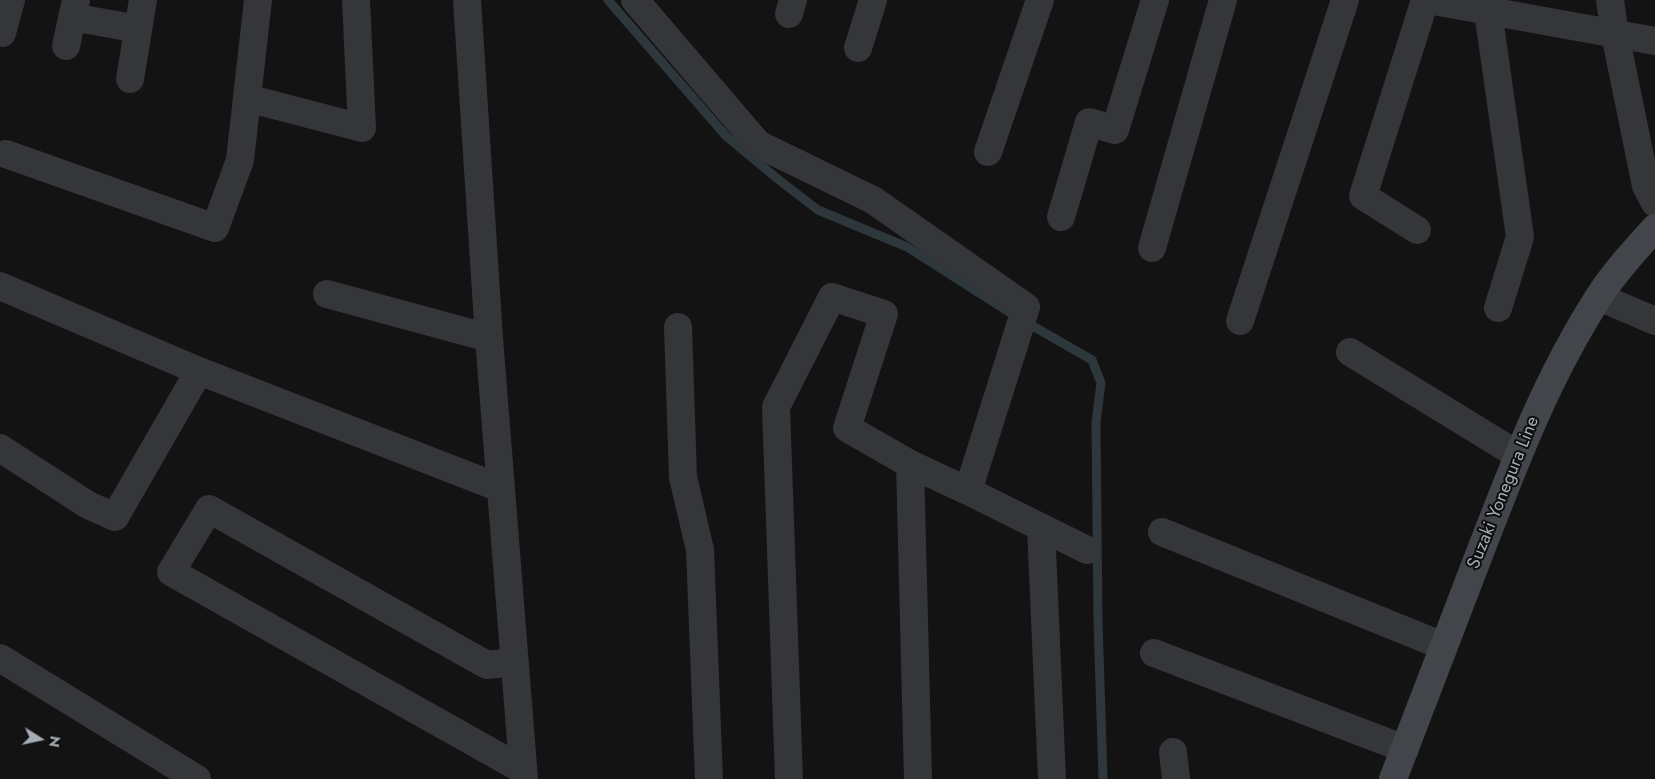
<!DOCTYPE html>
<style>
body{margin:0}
#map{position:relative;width:1655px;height:779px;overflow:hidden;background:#131314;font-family:Jost,sans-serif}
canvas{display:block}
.north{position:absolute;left:15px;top:714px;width:50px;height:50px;-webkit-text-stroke:4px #0e0e0f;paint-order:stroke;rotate:100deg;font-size:14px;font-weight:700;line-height:20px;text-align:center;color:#a6acb4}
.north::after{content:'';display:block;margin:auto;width:18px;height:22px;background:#a6acb4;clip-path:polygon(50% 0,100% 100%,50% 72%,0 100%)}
</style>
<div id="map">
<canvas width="1655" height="779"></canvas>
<div class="north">N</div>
</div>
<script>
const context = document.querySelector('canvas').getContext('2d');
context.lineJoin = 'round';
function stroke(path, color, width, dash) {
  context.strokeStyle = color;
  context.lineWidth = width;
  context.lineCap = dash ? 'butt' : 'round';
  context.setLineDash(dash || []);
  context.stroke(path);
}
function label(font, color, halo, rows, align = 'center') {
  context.font = font + ' Jost,sans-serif';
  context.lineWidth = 4;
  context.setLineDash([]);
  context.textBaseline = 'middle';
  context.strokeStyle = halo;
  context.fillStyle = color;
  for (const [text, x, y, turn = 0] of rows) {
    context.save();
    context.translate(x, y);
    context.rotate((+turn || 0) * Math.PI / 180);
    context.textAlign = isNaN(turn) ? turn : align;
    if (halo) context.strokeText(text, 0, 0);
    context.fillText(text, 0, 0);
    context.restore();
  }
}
stroke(new Path2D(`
 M608 0 726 136 779 180 818 210 907 247 1012 314 1092 360 1101 383 1096 422 1098 621 1103 779`), '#2d373c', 9);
stroke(new Path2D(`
 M467 0 489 338 524 779
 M635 0 758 144 873 200 1026 307 968 491 910 464 918 779
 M1428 0 1655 41
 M1610 0 1615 34 1646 186 1655 203
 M1488 11 1520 237 1498 308
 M789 14 793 0
 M72 17 138 29
 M2 33 11 0
 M66 46 76 0
 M858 48 873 0
 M130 79 143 0
 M247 98 362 128 356 0
 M988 152 1040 0
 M6 154 215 228 240 160 258 0
 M1061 217 1089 122 1115 130 1155 0
 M1417 230 1363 196 1425 0
 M1152 248 1223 0
 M0 286 199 371 500 488
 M327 294 489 338
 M1599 297 1655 321
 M1240 321 1345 0
 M678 327 683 477 700 550 709 779
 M1350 352 1518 455
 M0 448 88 505 115 517 199 371
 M968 491 1087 550
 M1041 527 1052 779
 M1162 532 1443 646
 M1154 653 1405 749
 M0 658 197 779
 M514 662 487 665 209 509 171 572 523 770
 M1173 752 1176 779
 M789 779 776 407 832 297 884 314 847 428 910 464`), '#343639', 28);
stroke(new Path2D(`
 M1393 779C1423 700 1453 621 1484 542 1517 457 1548 376 1598 298 1614 273 1635 250 1655 228`), '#424549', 28);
label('18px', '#a6acb4', '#0e0e0f', [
 ["Suzaki Yonegura Line",1504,493,-68]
]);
</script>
